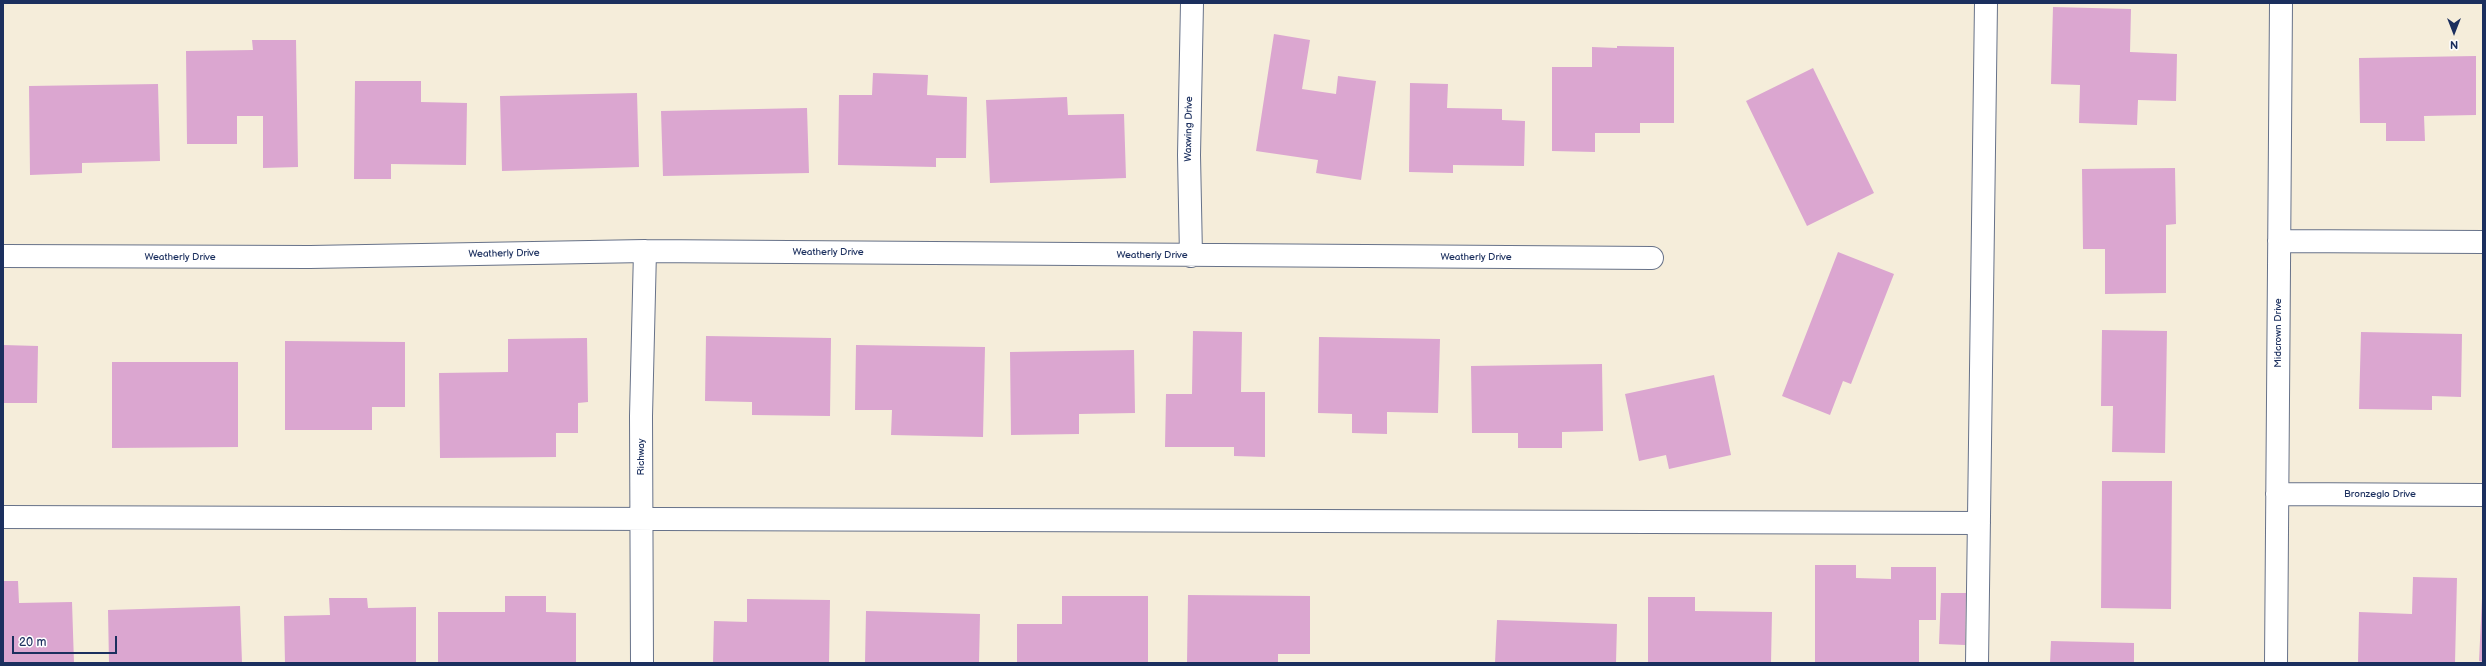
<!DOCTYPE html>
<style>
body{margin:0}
#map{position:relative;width:2486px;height:666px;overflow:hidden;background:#f5edda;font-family:"Balsamiq Sans",sans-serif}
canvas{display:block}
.frame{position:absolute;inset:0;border:4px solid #1b2f5e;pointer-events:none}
.north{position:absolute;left:2434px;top:12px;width:40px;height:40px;-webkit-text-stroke:3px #fff;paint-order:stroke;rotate:180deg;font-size:11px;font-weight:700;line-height:16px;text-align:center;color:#1b2f5e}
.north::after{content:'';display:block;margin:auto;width:14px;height:18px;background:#1b2f5e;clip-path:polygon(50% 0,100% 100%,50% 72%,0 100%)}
.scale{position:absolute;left:12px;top:636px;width:105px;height:18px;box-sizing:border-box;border:2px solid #1b2f5e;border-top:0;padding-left:5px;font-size:12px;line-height:14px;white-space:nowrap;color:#1b2f5e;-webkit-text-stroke:3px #fff;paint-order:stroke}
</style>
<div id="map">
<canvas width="2486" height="666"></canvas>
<div class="frame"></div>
<div class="north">N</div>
<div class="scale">20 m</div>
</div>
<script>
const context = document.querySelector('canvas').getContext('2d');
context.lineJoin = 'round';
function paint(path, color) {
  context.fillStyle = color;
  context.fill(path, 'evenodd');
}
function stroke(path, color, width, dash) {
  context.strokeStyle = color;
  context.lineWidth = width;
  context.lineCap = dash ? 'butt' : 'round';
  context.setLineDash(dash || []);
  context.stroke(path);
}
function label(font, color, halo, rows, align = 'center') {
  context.font = font + ' "Balsamiq Sans",sans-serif';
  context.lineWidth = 3;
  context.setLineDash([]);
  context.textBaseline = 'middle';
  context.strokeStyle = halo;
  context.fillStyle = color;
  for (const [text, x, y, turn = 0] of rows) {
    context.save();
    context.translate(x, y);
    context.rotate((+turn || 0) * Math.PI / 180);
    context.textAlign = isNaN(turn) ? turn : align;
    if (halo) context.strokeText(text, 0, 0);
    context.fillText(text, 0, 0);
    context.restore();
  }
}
paint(new Path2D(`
 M2053 7 2131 9 2130 52 2177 54 2176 101 2138 100 2137 125 2079 123 2080 85 2051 84Z
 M1274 34 1310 40 1302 89 1336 94 1338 76 1376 81 1361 180 1316 173 1318 160 1256 151Z
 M252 40H296L298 167 263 168V116H237V144H187L186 51 253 50Z
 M1617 46 1674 47V123H1640V133H1595V152L1552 151V67H1592V47L1617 48Z
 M2476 56V115L2424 116 2425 141H2386V123H2360L2359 58Z
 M1813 68 1874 193 1807 226 1746 101Z
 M873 73 928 75 927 95 967 97 966 158H936V167L838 165 839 95H872Z
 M355 81H421V102L467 103 466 165 391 164V179H354Z
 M1410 83 1448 84 1447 108 1502 109V120L1525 121 1524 166 1453 165V173L1409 172Z
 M158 84 160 161 82 163V173L30 175 29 86Z
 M637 93 639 167 502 171 500 96Z
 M1067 97 1068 115 1124 114 1126 178 990 183 986 100Z
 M807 108 809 173 663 176 661 111Z
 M2175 168 2176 224 2166 225V293L2105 294V249H2083L2082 169Z
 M1838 252 1894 274 1851 384 1843 381 1830 415 1782 396Z
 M2102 330 2167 331 2165 453 2112 452 2113 406H2101Z
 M1193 331 1242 332 1241 392H1265V457L1234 456V447H1165L1166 394H1192Z
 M2361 332 2462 334 2461 397 2432 396V410L2359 409Z
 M706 336 831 338 830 416 752 415V402L705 401Z
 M1319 337 1440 339 1438 413 1387 412V434L1352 433V414L1318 413Z
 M587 338 588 402 578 403V433H556V457L440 458 439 373 508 372V339Z
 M285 341 405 342V407H372V430H285Z
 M3 345 38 346 37 403H3Z
 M856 345 985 347 983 437 891 435 892 410H855Z
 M1134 350 1135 413 1079 414V434L1011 435 1010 352Z
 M112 362H238V447L112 448Z
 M1602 364 1603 431 1562 432V448H1518V433H1472L1471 366Z
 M1714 375 1731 455 1669 469 1666 455 1639 461 1625 394Z
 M2102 481H2172L2171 609 2101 608Z
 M1815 565H1856V578L1891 579V567H1936V620H1919V663H1815Z
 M2413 577 2457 578 2455 663H2358L2359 612 2412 614Z
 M3 581H18L19 603 72 602 74 663H3Z
 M1941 593H1966L1965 645 1939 644Z
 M1188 595 1310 596V654H1278V663H1187Z
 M505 596H546V612L576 613V663H438V612H505Z
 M1062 596H1148V663H1017V624H1062Z
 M1648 597H1695V611L1772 612 1771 663H1648Z
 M329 598H367L368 608 416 607V663H285L284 616 330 615Z
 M2482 598H2483V662L2479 661Z
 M747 599 830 600 829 663H713L714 621 747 622Z
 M240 606 242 663H109L108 610Z
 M866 611 980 614 979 663H865Z
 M1497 620 1617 624 1616 663H1495Z
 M2051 641 2134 643V663H2050Z`), '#dba6d0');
const minor = new Path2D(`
 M2279 241 2483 242
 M3 256 310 257 645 251 1652 258
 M1191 256 1189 155 1192 3
 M2277 494 2483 495
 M3 517 1979 523
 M642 663 641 416 645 251
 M1977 663 1986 3
 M2276 663 2281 3`);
stroke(minor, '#677289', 24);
stroke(minor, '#fff', 22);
label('10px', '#1b2f5e', '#fff', [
 ["Waxwing Drive",1189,129,-89],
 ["Weatherly Drive",828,252],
 ["Weatherly Drive",504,254,-1],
 ["Weatherly Drive",1152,255],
 ["Weatherly Drive",180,257],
 ["Weatherly Drive",1476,257],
 ["Midcrown Drive",2278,333,-90],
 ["Richway",641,457,-90],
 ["Bronzeglo Drive",2380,494]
]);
</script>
